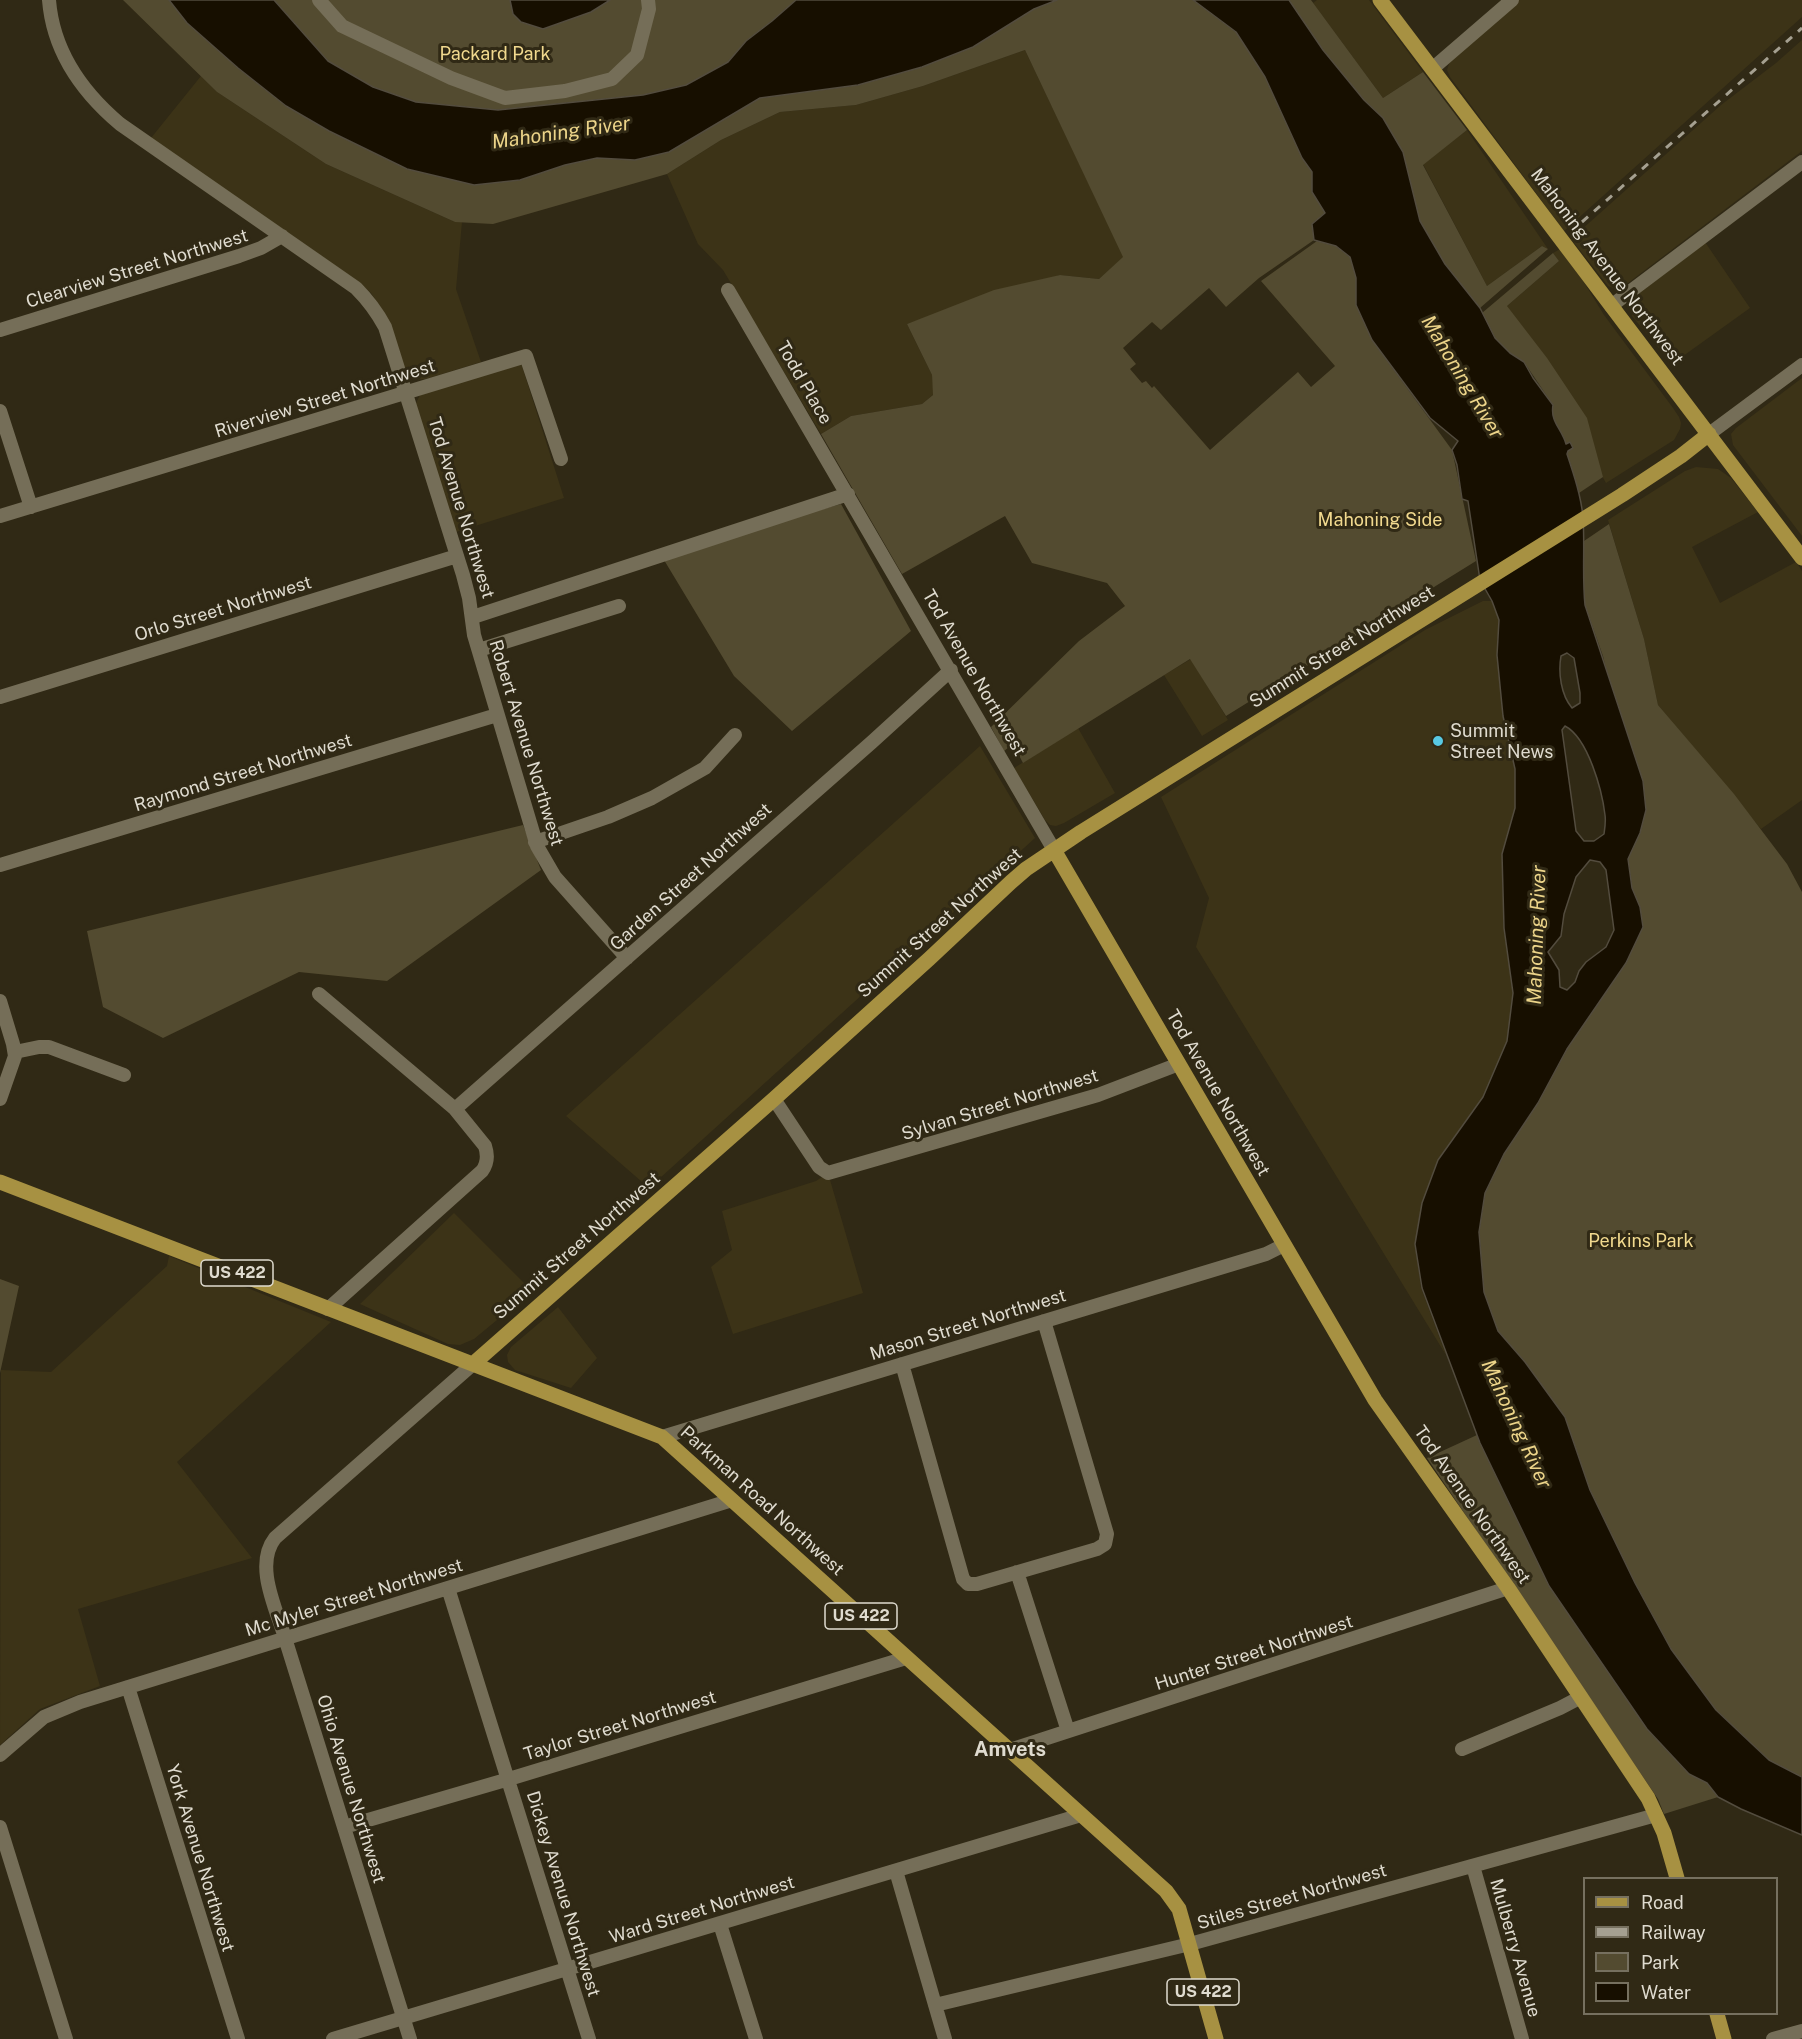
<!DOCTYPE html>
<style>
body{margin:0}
#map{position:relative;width:1802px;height:2039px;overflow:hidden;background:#302915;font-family:"Public Sans",sans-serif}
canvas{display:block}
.legend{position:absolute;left:1583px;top:1877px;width:195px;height:138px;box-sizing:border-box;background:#302915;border:2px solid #76705f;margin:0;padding:8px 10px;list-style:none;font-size:18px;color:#dfdbcf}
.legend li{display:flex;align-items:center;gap:12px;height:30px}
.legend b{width:30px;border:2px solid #76705f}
</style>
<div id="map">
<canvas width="1802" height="2039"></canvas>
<ul class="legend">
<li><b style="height:8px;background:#a79142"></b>Road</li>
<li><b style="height:8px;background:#a5a091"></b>Railway</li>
<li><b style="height:16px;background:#534b30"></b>Park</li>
<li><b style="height:16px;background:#170f00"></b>Water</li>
</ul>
</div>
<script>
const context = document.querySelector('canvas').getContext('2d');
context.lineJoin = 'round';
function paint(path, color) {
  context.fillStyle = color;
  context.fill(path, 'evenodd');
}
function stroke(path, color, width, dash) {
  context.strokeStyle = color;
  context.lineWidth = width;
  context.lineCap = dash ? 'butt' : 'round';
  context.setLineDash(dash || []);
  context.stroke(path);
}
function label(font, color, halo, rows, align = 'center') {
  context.font = font + ' "Public Sans",sans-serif';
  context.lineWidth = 6;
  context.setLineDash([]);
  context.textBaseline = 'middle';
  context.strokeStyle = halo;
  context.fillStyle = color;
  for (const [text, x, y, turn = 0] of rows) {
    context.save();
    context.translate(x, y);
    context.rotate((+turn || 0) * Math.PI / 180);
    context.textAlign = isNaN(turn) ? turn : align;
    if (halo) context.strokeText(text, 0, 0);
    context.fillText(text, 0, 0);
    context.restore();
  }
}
paint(new Path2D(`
 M1317 0H1369L1423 72 1383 98 1313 3Z
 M1519 0H1802V17L1564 231 1450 77 1447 70 1450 61Z
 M1802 40V151L1628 283 1613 288 1608 286 1571 239 1721 105 1776 63Z
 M1025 50 1124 257 1099 279 1060 275 907 324 932 375 934 394 922 404 851 416 821 434 723 270 698 244 667 174 721 140 780 112 856 105 923 86Z
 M201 76 217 92 326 164 455 222H462L456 289 481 362 426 379 414 380 406 375 381 308 371 293 360 283 151 138Z
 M1467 130 1548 249 1542 246 1487 286 1423 164Z
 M1705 242 1750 308 1672 364 1632 316V303L1638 294Z
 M1560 249 1582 279 1604 315 1673 408 1679 417 1681 423 1680 429 1674 440 1606 483 1507 306 1559 261 1553 253Z
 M521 363 564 498 456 532 415 405 420 395Z
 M1802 378V536L1733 445 1731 434 1736 428Z
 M1696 467 1718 469 1731 478 1758 512 1692 547 1720 603 1796 562 1802 571V800L1761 829 1658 705 1644 639 1608 520 1685 471Z
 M1483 601H1492L1499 620 1497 655 1503 716 1515 769V807L1502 854 1504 928 1513 993 1507 1041 1483 1097 1438 1160 1422 1203 1415 1244 1421 1288 1446 1355 1196 947 1209 898 1161 797 1425 630Z
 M1191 659 1228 720 1202 736 1164 675Z
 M1078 728 1115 793 1064 823 1056 826 1050 825 1045 820 1014 768Z
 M980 746 1035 838 649 1188 566 1116Z
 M828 1173 863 1293 733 1334 711 1267 732 1250 722 1211 816 1181Z
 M454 1213 532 1291 474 1339 460 1345 448 1344 360 1304Z
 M169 1256 331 1322 177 1462 252 1558 78 1609 100 1686 40 1709 0 1745 1 1370 51 1372 167 1266Z
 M558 1307 597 1358 571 1388 515 1370 508 1362 507 1355 511 1347Z`), '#3c3317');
paint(new Path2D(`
 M123 0H169L187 23 238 68 286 106 329 131 407 169 565 165 597 158 635 160 760 98 858 85 922 67 973 47 1034 9 1057 0H1193L1236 32 1265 77 1302 158 1312 172V192L1325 213 1312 224 1314 240 1259 278 1226 307 1209 288 1161 330 1152 322 1123 348 1136 364 1130 369 1142 383 1146 381 1152 388 1154 386 1210 450 1298 372 1311 387 1335 366 1261 281 1317 241 1336 246 1350 257 1356 278V305L1372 340 1452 450 1476 561 1226 716 1190 659 1023 763 1013 744 1004 751 991 727 1079 641 1125 606 1107 583 1032 563 1005 516 902 574 821 434 851 416 922 404 933 395 932 375 907 324 994 290 1060 275 1099 279 1123 257 1025 50 923 86 856 105 780 112 721 140 667 174 493 224 455 222 326 164 217 92Z
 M274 0H796L772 21 746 41 728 62 686 85 643 95 498 110 416 102 373 87 328 61Z
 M1289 0H1311L1383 98 1423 72 1467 130 1423 165 1487 286 1542 246 1548 249 1480 308 1445 264 1420 221 1383 118 1364 100 1323 50Z
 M1553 253 1559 261 1507 306 1547 358 1587 418 1603 477 1579 493 1567 454 1568 451 1572 448 1566 444C1562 428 1549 424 1553 405L1524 362 1510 353 1495 338 1482 313Z
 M841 504 911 631 792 731 734 676 661 555Z
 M1609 524 1644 639 1658 705 1734 794 1787 864 1802 892V1777L1769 1760 1716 1710 1671 1649 1635 1583 1590 1490 1565 1417 1525 1362 1498 1331 1484 1292 1479 1232 1485 1193 1504 1154 1538 1103 1567 1049 1626 963 1640 907 1632 888 1628 859 1611 689 1603 656 1585 605 1583 579 1584 541Z
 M523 825 541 870 387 981 299 972 163 1038 103 1007 87 931Z
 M0 1279 19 1286 0 1373Z
 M1477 1435 1549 1586 1647 1729 1689 1774 1707 1783 1718 1797 1664 1814 1658 1799 1427 1458Z`), '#534b30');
const water = new Path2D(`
 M169 0H274L328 61 373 87 416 102 498 110 643 95 686 85 728 62 746 41 772 21 796 0H1057L1034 9 973 47 922 67 858 85 760 98 669 152 635 160 597 158 565 165 520 180 474 185 407 169 329 131 286 106 238 68 187 23Z
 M510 0H610L591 12 543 29 521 22 513 14Z
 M1193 0H1289L1323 50 1364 100 1383 118 1403 152 1420 221 1445 264 1480 308 1495 338 1510 353 1524 362 1533 378 1553 405C1550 422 1562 429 1566 444L1570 442 1573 448 1568 451 1567 454C1574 475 1581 496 1583 517 1585 547 1582 576 1585 605L1643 781 1646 810 1640 833 1628 859 1632 888 1640 907 1643 927 1626 963 1567 1049 1538 1103 1504 1154 1485 1193 1479 1232 1484 1292 1498 1331 1525 1362 1565 1417 1590 1490 1635 1583 1671 1649 1716 1710 1769 1760 1802 1777V1835L1741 1809 1718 1797 1707 1783 1689 1774 1647 1729 1590 1646 1549 1586 1480 1443 1422 1288 1415 1244 1422 1203 1438 1160 1483 1097 1507 1041 1513 993 1504 928 1502 854 1515 808V769L1503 716 1497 655 1499 620 1492 601 1480 580 1468 501 1462 499 1457 465 1452 450 1458 441 1430 418 1372 340 1356 305V278L1350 257 1336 246 1314 240 1312 224 1325 213 1312 192V172L1302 158 1265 77 1236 32ZM1567 653 1574 658 1580 693V703L1572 708C1561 695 1558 673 1561 656ZM1565 726C1588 738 1602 790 1605 815 1606 821 1605 827 1604 834L1594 841H1584L1576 831 1562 730ZM1590 860 1600 862 1606 870 1614 930 1606 947 1586 962 1579 971 1575 982 1567 990 1560 987 1559 970 1548 952 1561 936 1564 914 1576 877Z`);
paint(water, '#170f00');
stroke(water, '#534c3e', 1.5);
stroke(new Path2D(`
 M49 0C53 51 82 92 120 124L356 288C368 300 377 312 385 327L463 575 469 598 474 635 537 846 555 877 627 958
 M319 0 342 26 451 78 505 98 565 91 612 79 637 55 649 9 648 0
 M1432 69 1512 0
 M728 290 1054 850
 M1611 306 1802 162
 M0 330 239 256 261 248 282 236
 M0 411 31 507
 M1709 434 1802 365
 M0 516 526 356 561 459
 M473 617 848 494
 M479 650 619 606
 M0 697 457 556
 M535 842 608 817 652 798 705 768 735 735
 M0 865 497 715
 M319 994 455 1109 485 1146C488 1155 488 1163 482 1171L328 1309
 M0 1001 13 1044 15 1056 0 1099
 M15 1052 39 1047H49L124 1075
 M774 1099 819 1167 828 1173 1098 1095 1179 1064
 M455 1109 872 742 951 670
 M902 1364 963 1579 968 1584H977L1097 1549 1105 1544 1107 1534 1044 1321
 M662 1437 1266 1254 1284 1245
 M1017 1572 1068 1731
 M448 1588 589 2039
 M128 1687 238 2039
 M1462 1749 1560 1708 1581 1697
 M1010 1750 1508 1588
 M0 1755 44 1717 80 1702 732 1500
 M0 1827 66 2039
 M344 1827 509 1779 906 1658
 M1473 1866 1522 2039
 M896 1871 945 2039
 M720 1924 756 2039
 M935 2005 1190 1944 1656 1815
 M333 2039 1081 1815
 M410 2039 285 1638C276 1608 254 1565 275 1538L473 1364
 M1773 2039 1802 2031`), '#756e58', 14);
stroke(new Path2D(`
 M1380 0 1802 558
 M1054 850 1375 1400 1508 1588 1648 1798 1664 1833 1677 1878
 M0 1182 662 1437 1166 1891 1179 1909 1216 2039
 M473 1364 774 1099 929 959 1011 882 1026 869 1081 832 1622 495 1681 456 1709 434
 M1717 2014 1724 2039`), '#a79142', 15);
stroke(new Path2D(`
 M1582 222 1802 28`), '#a5a091', 3, [8, 8]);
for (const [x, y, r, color] of [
 [1438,741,6,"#58c9e3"]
]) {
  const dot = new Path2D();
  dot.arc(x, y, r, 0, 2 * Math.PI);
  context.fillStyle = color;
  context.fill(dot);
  stroke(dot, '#302915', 2);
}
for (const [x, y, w] of [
 [237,1273,72],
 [861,1616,72],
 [1203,1992,72]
]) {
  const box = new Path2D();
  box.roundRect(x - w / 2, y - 13, w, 26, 4.5);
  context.fillStyle = '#302915';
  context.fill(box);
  stroke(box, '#dfdbcf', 1.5);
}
label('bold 16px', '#dfdbcf', null, [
 ["US 422",237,1273],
 ["US 422",861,1616],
 ["US 422",1203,1992]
]);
label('18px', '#f1d98e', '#302915', [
 ["Packard Park",495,54],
 ["Mahoning Side",1380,520],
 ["Perkins Park",1641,1241]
]);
label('18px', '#dfdbcf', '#302915', [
 ["Mahoning Avenue Northwest",1607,267,53],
 ["Clearview Street Northwest",137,269,-17],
 ["Todd Place",804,383,60],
 ["Riverview Street Northwest",325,399,-17],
 ["Tod Avenue Northwest",461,508,73],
 ["Orlo Street Northwest",223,609,-17],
 ["Summit Street Northwest",1342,647,-32],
 ["Tod Avenue Northwest",974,673,60],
 ["Robert Avenue Northwest",526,743,73],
 ["Raymond Street Northwest",243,773,-17],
 ["Garden Street Northwest",691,877,-42],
 ["Summit Street Northwest",940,923,-42],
 ["Tod Avenue Northwest",1218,1093,60],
 ["Sylvan Street Northwest",1000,1105,-17],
 ["Summit Street Northwest",577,1246,-41],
 ["Mason Street Northwest",968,1325,-17],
 ["Parkman Road Northwest",762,1501,42],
 ["Tod Avenue Northwest",1472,1505,55],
 ["Mc Myler Street Northwest",354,1598,-17],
 ["Hunter Street Northwest",1254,1653,-18],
 ["Taylor Street Northwest",620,1726,-17],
 ["Ohio Avenue Northwest",351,1789,73],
 ["York Avenue Northwest",200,1858,73],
 ["Dickey Avenue Northwest",563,1894,73],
 ["Stiles Street Northwest",1292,1897,-16],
 ["Ward Street Northwest",702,1910,-17],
 ["Mulberry Avenue",1515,1948,74]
]);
label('18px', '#dfdbcf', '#302915', [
 ["Summit",1450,731],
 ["Street News",1450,752]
], 'left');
label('italic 20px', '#ecd489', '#302915', [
 ["Mahoning River",561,133,-8],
 ["Mahoning River",1462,377,59],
 ["Mahoning River",1537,935,-88],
 ["Mahoning River",1516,1424,65]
]);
label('bold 20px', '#dfdbcf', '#302915', [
 ["Amvets",1010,1750]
]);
</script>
